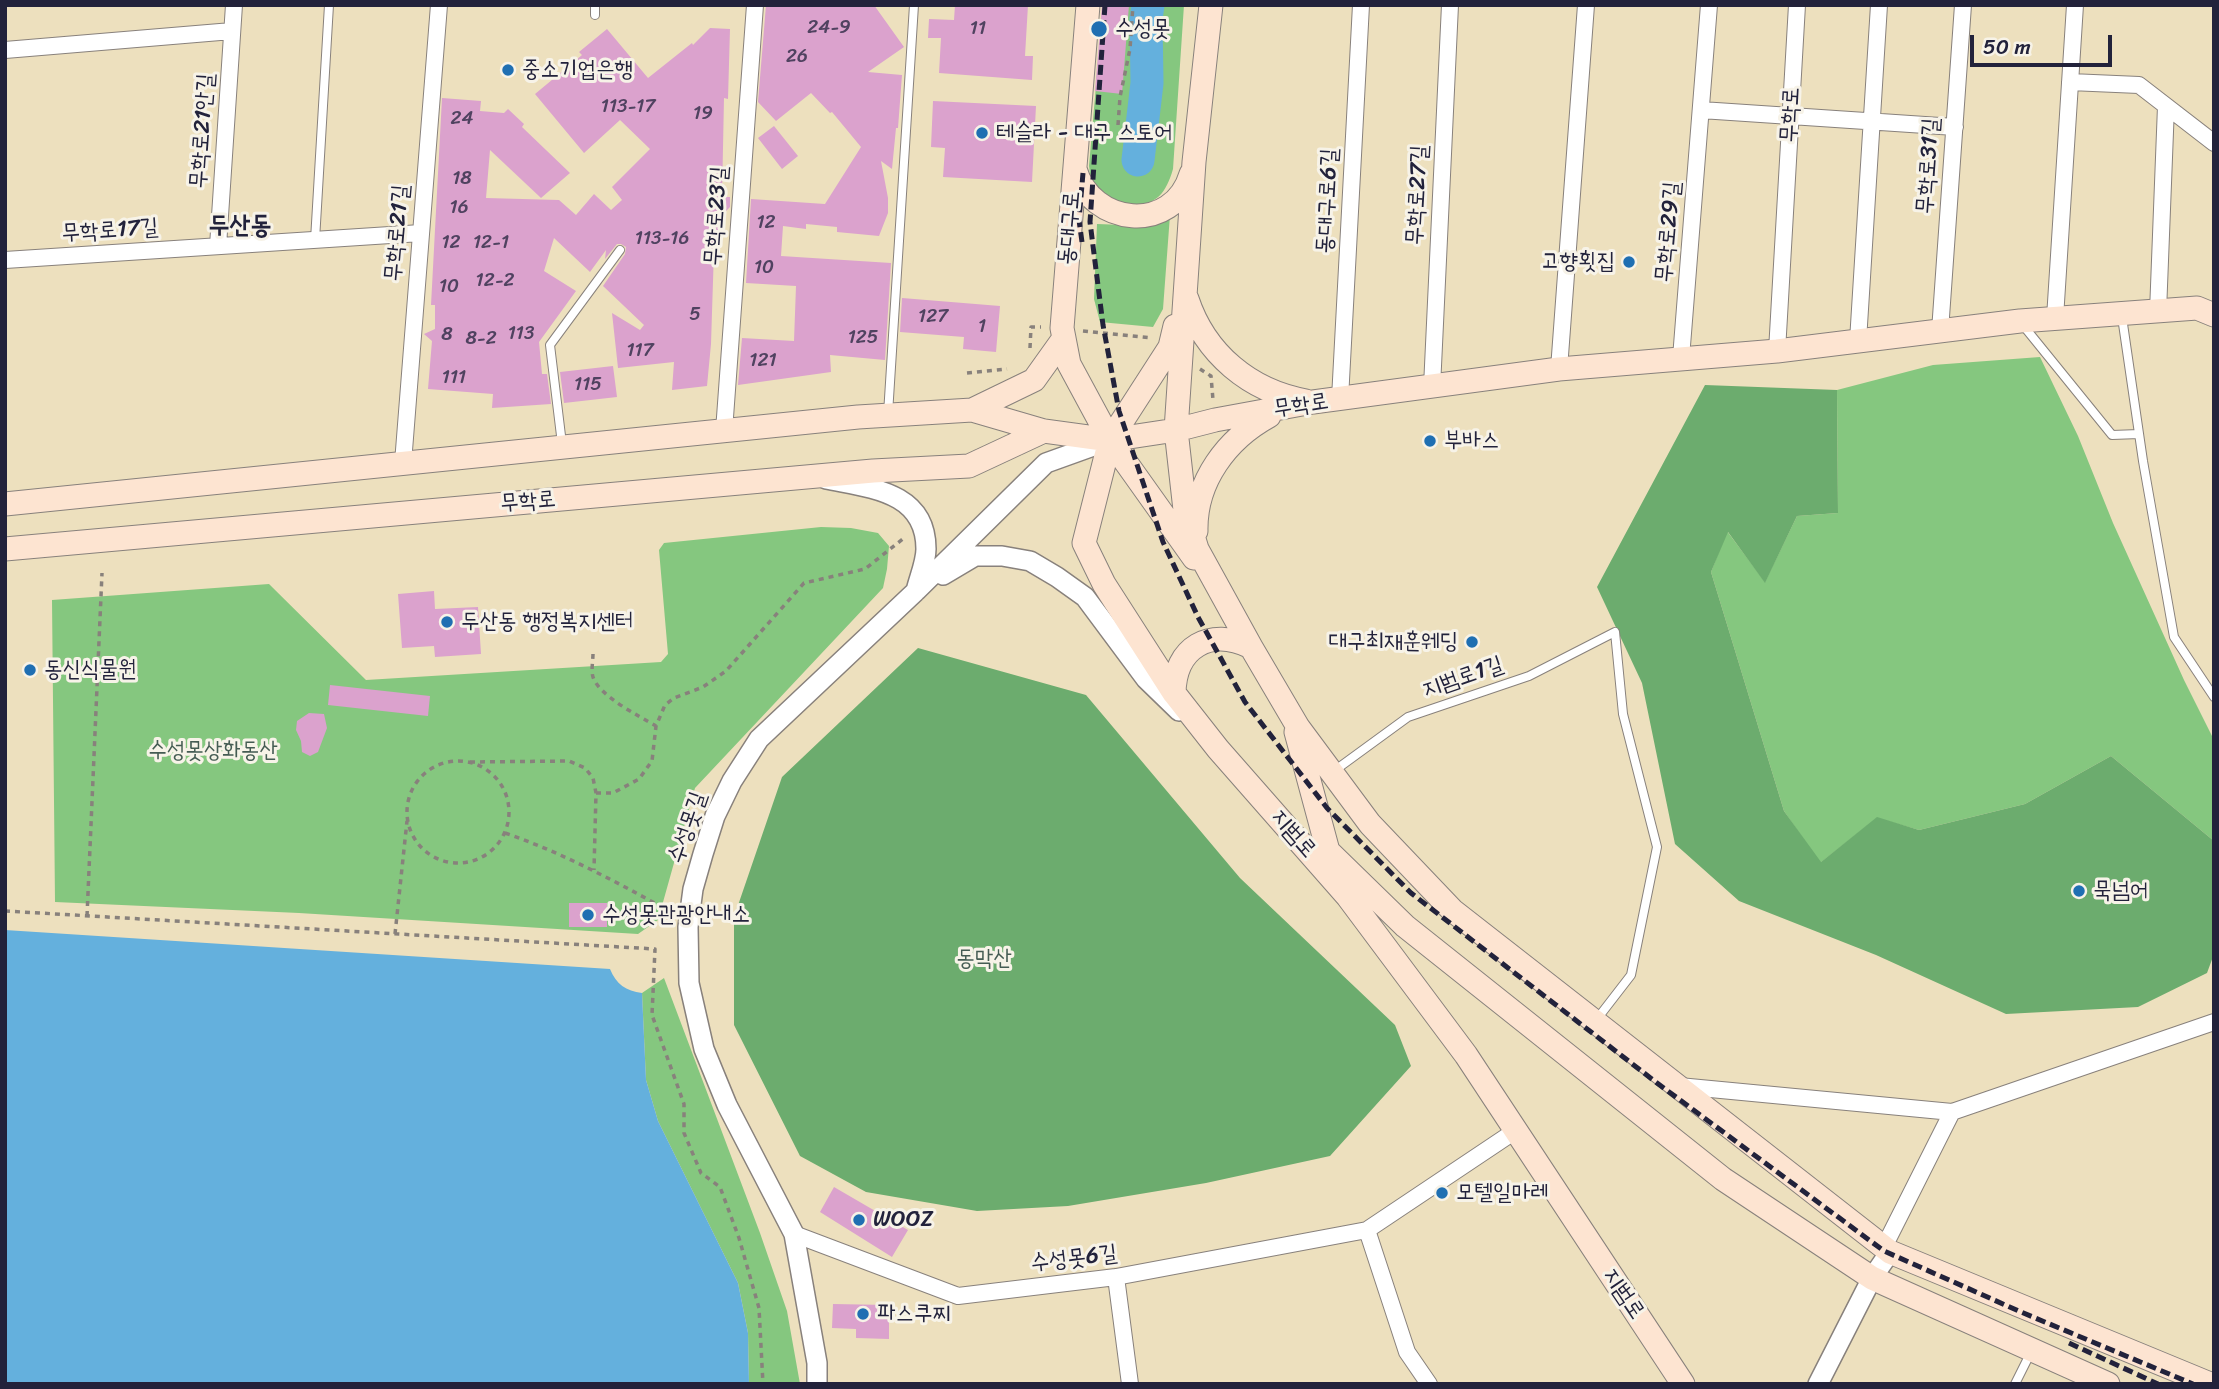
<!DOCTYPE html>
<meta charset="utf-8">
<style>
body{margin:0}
#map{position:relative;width:2219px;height:1389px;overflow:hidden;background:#ede0be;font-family:Sriracha,sans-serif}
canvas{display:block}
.frame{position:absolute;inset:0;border:7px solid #22223b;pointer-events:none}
.scale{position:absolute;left:1970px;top:35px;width:142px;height:32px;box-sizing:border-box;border:4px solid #22223b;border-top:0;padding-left:9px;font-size:21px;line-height:24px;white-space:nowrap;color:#22223b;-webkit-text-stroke:5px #f7f3e8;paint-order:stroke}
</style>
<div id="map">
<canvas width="2219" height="1389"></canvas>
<div class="frame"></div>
<div class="scale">50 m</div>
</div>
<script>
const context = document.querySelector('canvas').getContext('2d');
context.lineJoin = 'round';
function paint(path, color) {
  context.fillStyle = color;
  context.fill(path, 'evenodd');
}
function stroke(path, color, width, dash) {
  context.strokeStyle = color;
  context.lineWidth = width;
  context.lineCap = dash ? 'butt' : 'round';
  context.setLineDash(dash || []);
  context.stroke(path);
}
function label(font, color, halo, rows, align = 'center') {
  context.font = font + ' Sriracha,"Poor Story",sans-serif';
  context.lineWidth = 6;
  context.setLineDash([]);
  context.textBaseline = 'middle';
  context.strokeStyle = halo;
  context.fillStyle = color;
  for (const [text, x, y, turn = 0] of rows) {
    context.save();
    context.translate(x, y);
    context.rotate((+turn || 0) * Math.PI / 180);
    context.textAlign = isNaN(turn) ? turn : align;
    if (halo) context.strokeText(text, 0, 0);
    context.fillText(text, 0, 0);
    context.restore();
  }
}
paint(new Path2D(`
 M1103 5H1184L1173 169C1165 197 1153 208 1124 204 1112 203 1099 195 1093 183 1090 179 1090 171 1089 166Z
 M1170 215 1163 309 1153 327 1100 322 1094 299 1097 224 1149 226Z
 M2040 357 2078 436 2113 523 2184 680 2214 740V841L2111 756 2025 804 1919 830 1877 818 1820 863 1784 811 1711 572 1727 531 1765 582 1797 516 1838 513 1837 390 1933 365Z
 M821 527 851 528 878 533 889 546 887 569 883 588 695 788 658 920 638 934 299 913 55 902 52 600 269 584 366 680 661 662 668 654 659 550 664 543Z
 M664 978 760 1233 787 1311 800 1384H749L748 1333 738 1283 658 1121 646 1080 642 993Z`), '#85c77f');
paint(new Path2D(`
 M1705 385 1837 390 1838 513 1797 516 1765 583 1728 532 1711 572 1784 811 1821 862 1877 817 1919 830 2025 804 2111 756 2214 841V954L2207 973 2138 1007 2006 1014 1876 955 1739 901 1675 844 1642 683 1597 587Z
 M918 648 1086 695 1240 878 1395 1025 1411 1066 1330 1156 1206 1183 1068 1206 977 1211 866 1192 800 1156 734 1025V917L782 777Z`), '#6cac6e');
paint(new Path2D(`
 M5 930 610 969C616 984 626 991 642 993L646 1080 658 1121 738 1283 748 1333 749 1384H5Z`), '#64b0dd');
stroke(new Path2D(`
 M1138 160 1147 83 1146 19 1148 5`), '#64b0dd', 33);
paint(new Path2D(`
 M766 5H874L904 47 868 72 902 75 898 128H896L892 169 881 161 888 198V213L879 236 837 232V227L806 224V229L783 226 781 256 891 263 885 360 830 355 831 372 738 385 742 338 794 341 796 286 746 283 751 199 825 204 861 147 832 112 830 113 811 93 776 121 758 102Z
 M955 5H1028L1025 56H1033L1032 80 939 73 941 38H928L929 19 954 20Z
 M1102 5H1129L1122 94 1095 91Z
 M710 28 730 29 728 99 724 98 722 197H730V207L719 218 717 250H714L711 344 707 386 672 390 674 362 618 368 612 313 640 330 644 325 603 286 625 254 626 247 621 244H617L605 259 606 250 590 272 554 238 544 271 576 291 539 342 542 374H547L551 404 492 408 493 394 428 389 432 341 424 334 435 329V305H431L442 98 481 101 480 111 504 113 508 109 524 124 522 127 570 173 541 198 490 150 486 198 559 200 576 215 594 194 611 210 622 200 612 187 650 149 620 120 584 153 535 94 582 55 579 52 607 29 648 78 692 43 693 45Z
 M933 101 1036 106 1032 182 943 177 945 148 931 147Z
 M774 126 798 156 782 169 758 138Z
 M902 298 1000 306 996 352 963 349 964 337 900 332Z
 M613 366 617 397 564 403 560 372Z
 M434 591 435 609 478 607 481 654 435 657 434 646 402 648 398 594Z
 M330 685 430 696 428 716 328 705Z
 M309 713 324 714 327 728 318 752 310 756 302 752 301 741 296 730 297 721Z
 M569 903H607V927H569Z
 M834 1187 908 1230 892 1257 820 1212Z
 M833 1304 889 1305V1339L856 1338V1329L832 1328Z`), '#dba2cd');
const service = new Path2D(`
 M595 15V5
 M315 240 329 5
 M2122 317 2143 461 2174 637 2214 697
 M2022 324 2112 435 2139 434
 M888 414 914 5
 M562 444 550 345 620 250
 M1334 771 1408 717 1529 676 1615 632 1623 714 1657 847 1631 975 1597 1019
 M2015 1384 2031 1352`);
const minor = new Path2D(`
 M5 50 232 31
 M2070 82 2139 85 2214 143
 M1701 110 1955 127
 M218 246 234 5
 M5 260 421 233
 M2158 312 2166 106
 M2055 318 2075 5
 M1940 331 1963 5
 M1858 341 1879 5
 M1777 351 1797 5
 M1681 358 1709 5
 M1559 369 1586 5
 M1432 387 1450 5
 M1340 399 1361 5
 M724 431 755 5
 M403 463 439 5
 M1679 1086 1952 1112
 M794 1234 958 1296 1116 1277 1367 1230
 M1884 1247 1952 1112 2214 1022
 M1116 1277 1130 1384
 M1429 1384 1407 1352 1367 1230 1515 1131`);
const tertiary = new Path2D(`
 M826 479C869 488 926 491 926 549 926 562 919 578 916 591
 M943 575 975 556H1002L1030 561 1057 577 1085 597 1146 679 1179 711
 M817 1384V1363L794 1234 727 1105 704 1049 689 983 688 927 693 889 703 854 715 816 732 781 759 739 915 592 1046 463 1110 440
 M1818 1384 1872 1278 1890 1252`);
const secondary = new Path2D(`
 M1088 5 1062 328 1069 364 1110 440 1194 558
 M1211 5 1194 162 1176 430 1185 510 1197 549 1251 647 1298 727 1370 824 1452 910 1890 1252 2210 1384
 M1075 169C1091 226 1173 235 1191 174
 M1187 299C1205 354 1250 391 1306 401
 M1175 326 1170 347 1110 440 1084 543 1104 584 1174 693 1218 749 1348 897 1466 1055 1683 1384
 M972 410 1034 380 1064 338
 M5 504 858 417 972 410 1044 431 1110 440 1176 430 1215 420 1313 402 1559 369 1777 351 2020 321 2197 308 2214 315
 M1196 531C1195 481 1227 439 1269 416
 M5 549 873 471 969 466 1044 431
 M1174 693C1175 647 1210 627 1251 647
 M1296 732 1328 851 1405 926 1723 1179 1872 1278 2108 1384`);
stroke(service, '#88817c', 10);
stroke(minor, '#88817c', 18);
stroke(tertiary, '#88817c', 22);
stroke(secondary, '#88817c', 25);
stroke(new Path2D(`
 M1118 125 1120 97 1130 49 1133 5
 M1083 331 1152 338
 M1030 348 1031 327H1041
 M1200 369 1211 376 1213 400
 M967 373 1007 369
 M593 654C593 660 591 671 593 677 599 696 639 716 656 726
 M407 812a51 51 0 1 1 102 0a51 51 0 1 1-102 0Z
 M470 762 569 761 585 768 593 778 596 793 594 870
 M596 793H613L639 779 652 761 656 726 665 705 674 698 703 687 726 671 804 583 865 569 904 538
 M505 833C560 852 609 878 660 906
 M5 911 655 949 652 1015 684 1104V1133L701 1173 720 1187 739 1238 759 1308 763 1384
 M87 916 102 573
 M395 934 407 821`), '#88817c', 3.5, [5, 5]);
stroke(service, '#fff', 8);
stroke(minor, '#fff', 16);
stroke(tertiary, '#fff', 19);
stroke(secondary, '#fde4d1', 23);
stroke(new Path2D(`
 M1105 5 1090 222 1103 325 1119 411 1163 542 1198 617 1245 702 1327 808 1411 893 1657 1083 1884 1251 2021 1312 2193 1384
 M1082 242 1079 220 1083 173
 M2069 1343 2158 1384`), '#22223b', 5, [10, 5]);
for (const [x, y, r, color] of [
 [1099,29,9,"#1f6fb2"],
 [508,70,7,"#1f6fb2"],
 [982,133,7,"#1f6fb2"],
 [1629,262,7,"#1f6fb2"],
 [1430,441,7,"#1f6fb2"],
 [447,622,7,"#1f6fb2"],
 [1472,642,7,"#1f6fb2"],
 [30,670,7,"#1f6fb2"],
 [2079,891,7,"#1f6fb2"],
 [588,915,7,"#1f6fb2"],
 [1442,1193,7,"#1f6fb2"],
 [859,1220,7,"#1f6fb2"],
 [863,1314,7,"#1f6fb2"]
]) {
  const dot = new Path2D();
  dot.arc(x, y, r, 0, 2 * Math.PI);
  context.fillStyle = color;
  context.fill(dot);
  stroke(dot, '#f7f3e8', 2.5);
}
label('19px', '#504260', null, [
 ["24-9",829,28],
 ["11",978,29],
 ["26",797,57],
 ["113-17",628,107],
 ["19",703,114],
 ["24",462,119],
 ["18",462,179],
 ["16",459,208],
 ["12",766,223],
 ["113-16",662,239],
 ["12",451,243],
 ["12-1",491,243],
 ["10",764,268],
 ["12-2",495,281],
 ["10",449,287],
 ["5",695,315],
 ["127",933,317],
 ["1",982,327],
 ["113",521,334],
 ["8",447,335],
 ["125",863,338],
 ["8-2",481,339],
 ["117",640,351],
 ["121",763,361],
 ["111",454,378],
 ["115",588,385]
]);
label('23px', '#22223b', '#f7f3e8', [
 ["수성못",1115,29],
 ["중소기업은행",522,70],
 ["테슬라 - 대구 스토어",996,133],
 ["고향횟집",1615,262,"right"],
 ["부바스",1444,441],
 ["두산동 행정복지센터",461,622],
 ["대구최재훈웨딩",1458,642,"right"],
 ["동신식물원",44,670],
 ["묵넘어",2093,891],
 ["수성못관광안내소",602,915],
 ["모텔일마레",1456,1193],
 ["WOOZ",873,1220],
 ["파스쿠찌",877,1314]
], 'left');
label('23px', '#22223b', '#f7f3e8', [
 ["무학로",1791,115,-87],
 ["무학로21안길",203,131,-86],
 ["무학로31길",1929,166,-86],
 ["무학로27길",1418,195,-87],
 ["동대구로6길",1328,201,-87],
 ["무학로23길",717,216,-86],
 ["동대구로",1070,228,-85],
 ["무학로17길",110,231,-4],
 ["무학로29길",1669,232,-85],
 ["무학로21길",398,233,-85],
 ["무학로",1301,406,-9],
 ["무학로",528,502,-5],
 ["지범로1길",1463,678,-19],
 ["수성못길",688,828,-71],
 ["지범로",1293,834,49],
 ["수성못6길",1074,1259,-7],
 ["지범로",1623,1294,56]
]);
label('23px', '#455c53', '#f7f3e8', [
 ["수성못상화동산",213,751],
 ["동막산",984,959]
]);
label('bold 26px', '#22223b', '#f7f3e8', [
 ["두산동",240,226]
]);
</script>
